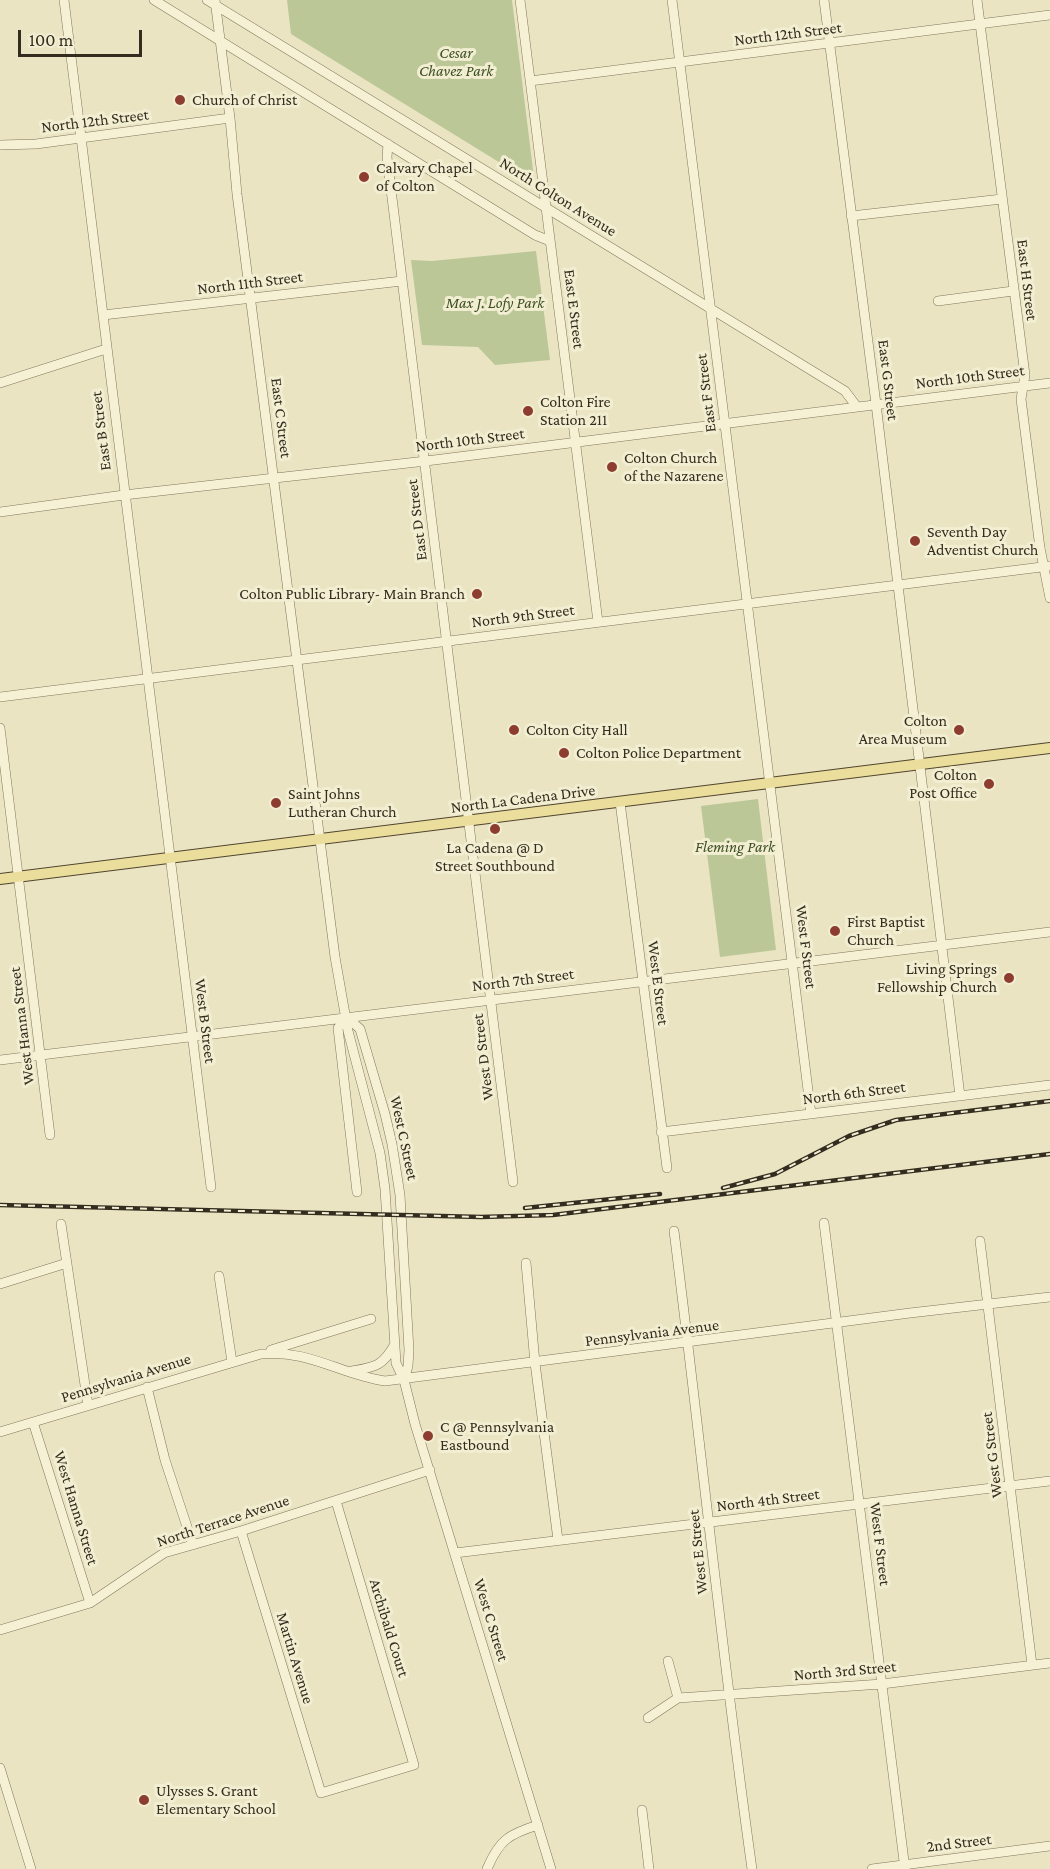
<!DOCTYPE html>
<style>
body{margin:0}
#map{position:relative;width:1050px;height:1869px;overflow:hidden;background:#eae4c3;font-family:"Crimson Pro",serif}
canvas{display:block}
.scale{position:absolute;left:18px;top:30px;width:124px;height:27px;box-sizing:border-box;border:3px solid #342c1e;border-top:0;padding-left:8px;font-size:18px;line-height:21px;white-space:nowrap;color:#342c1e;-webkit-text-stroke:4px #f2eed2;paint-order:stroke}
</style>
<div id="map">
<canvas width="1050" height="1869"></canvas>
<div class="scale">100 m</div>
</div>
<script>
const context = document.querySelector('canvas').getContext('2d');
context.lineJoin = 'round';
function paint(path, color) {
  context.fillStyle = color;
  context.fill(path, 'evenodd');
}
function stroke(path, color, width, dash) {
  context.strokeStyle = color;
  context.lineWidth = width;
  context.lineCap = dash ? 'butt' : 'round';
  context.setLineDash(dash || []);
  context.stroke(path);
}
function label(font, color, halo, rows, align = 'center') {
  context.font = font + ' "Crimson Pro",serif';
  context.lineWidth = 6;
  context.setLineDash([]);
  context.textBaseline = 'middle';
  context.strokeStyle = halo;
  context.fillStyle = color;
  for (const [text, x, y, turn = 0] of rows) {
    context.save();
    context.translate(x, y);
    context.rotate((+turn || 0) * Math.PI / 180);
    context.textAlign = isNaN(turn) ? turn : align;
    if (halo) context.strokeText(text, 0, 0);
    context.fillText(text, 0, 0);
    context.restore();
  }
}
paint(new Path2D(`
 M287 0H512L534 178 528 180 291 34Z
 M536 251 550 360 495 365 478 347 422 345 411 260 432 261Z
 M758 799 776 950 720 957 701 806Z`), '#bbc797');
const minor = new Path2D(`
 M64 0 211 1187
 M154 0 535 235 550 241
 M207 0 845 391 857 407
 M215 0 230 118 237 194 335 957 348 1031 380 1153 385 1189 396 1363 404 1380 415 1424 551 1869
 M520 0 598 622
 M672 0 811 1114
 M824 0 876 404 960 1096
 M977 0 1025 375 1021 399 1040 548 1050 598
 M530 81 1050 15
 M388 144 387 157 513 1182
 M0 145 36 144 230 118
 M851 216 1002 199
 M938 301 1013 291
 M103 315 402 281
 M0 383 106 349
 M0 512 124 495 426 461 1050 383
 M0 697 1050 566
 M0 728 50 1135
 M620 802 667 1168
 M347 1017 360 1029 385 1114 392 1144 400 1195 409 1350 408 1366 404 1380
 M347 1017 338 1028 357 1192
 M0 1060 1050 932
 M661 1132 1050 1085
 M824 1223 905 1869
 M61 1224 88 1405
 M674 1231C701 1444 722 1657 752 1869
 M980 1241 1032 1665
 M526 1263 535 1363 558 1540
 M219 1276 232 1362
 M0 1284 67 1263
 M271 1350 371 1319
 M352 1371C375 1367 383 1366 395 1344
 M147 1387 165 1460 193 1545
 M33 1422 90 1603
 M0 1432 261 1354C309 1349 341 1375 385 1381L910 1313 1050 1297
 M241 1531 321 1793 414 1765 336 1501
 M455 1553 1050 1481
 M0 1630 90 1603 164 1553 241 1531 430 1470
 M668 1661 678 1698
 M648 1718 678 1698 882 1684 1050 1663
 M0 1768 31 1869
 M642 1810 649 1869
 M487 1869C499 1840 509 1834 538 1825
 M872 1869 1050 1846`);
const major = new Path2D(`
 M0 879 1050 748`);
stroke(minor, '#83765b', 10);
stroke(major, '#51442f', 12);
stroke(minor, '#f6f1d5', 9);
stroke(major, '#ebde9d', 10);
const rail = new Path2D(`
 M723 1188 775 1174 849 1136 896 1120 1050 1101
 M0 1205 481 1217 553 1215 1050 1154
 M525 1208 660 1194`);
stroke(rail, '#342c1e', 4.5);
stroke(rail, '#f2eed2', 2, [7]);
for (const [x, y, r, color] of [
 [180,100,6,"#8d3d30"],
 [364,177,6,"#8d3d30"],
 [528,411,6,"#8d3d30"],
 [612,467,6,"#8d3d30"],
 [915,541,6,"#8d3d30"],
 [477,594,6,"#8d3d30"],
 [514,730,6,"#8d3d30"],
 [959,730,6,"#8d3d30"],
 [564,753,6,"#8d3d30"],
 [989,784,6,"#8d3d30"],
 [276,803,6,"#8d3d30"],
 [495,829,6,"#8d3d30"],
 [835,931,6,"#8d3d30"],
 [1009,978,6,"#8d3d30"],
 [428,1436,6,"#8d3d30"],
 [144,1800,6,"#8d3d30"]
]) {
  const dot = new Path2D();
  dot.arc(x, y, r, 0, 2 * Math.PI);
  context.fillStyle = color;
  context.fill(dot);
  stroke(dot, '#f2eed2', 2);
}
label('16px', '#342c1e', '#f2eed2', [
 ["North 12th Street",788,34,-7],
 ["North 12th Street",95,121,-7],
 ["North Colton Avenue",558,197,32],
 ["East H Street",1027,280,83],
 ["North 11th Street",250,283,-7],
 ["East E Street",574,309,83],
 ["North 10th Street",970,377,-7],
 ["East G Street",888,380,83],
 ["East F Street",706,393,-97],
 ["East C Street",281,418,83],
 ["East B Street",101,431,-97],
 ["North 10th Street",470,440,-7],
 ["East D Street",417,520,-97],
 ["North 9th Street",523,616,-7],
 ["North La Cadena Drive",523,799,-7],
 ["West F Street",806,947,83],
 ["North 7th Street",523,980,-7],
 ["West E Street",658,983,83],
 ["West B Street",205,1021,83],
 ["West Hanna Street",22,1026,-97],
 ["West D Street",483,1057,-97],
 ["North 6th Street",854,1093,-7],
 ["West C Street",404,1138,78],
 ["Pennsylvania Avenue",652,1333,-7],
 ["Pennsylvania Avenue",126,1378,-17],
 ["West G Street",992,1455,-97],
 ["North 4th Street",768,1500,-7],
 ["West Hanna Street",76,1508,73],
 ["North Terrace Avenue",223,1521,-18],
 ["West F Street",880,1544,83],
 ["West E Street",698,1552,-96],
 ["West C Street",491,1620,73],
 ["Archibald Court",389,1628,73],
 ["Martin Avenue",295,1658,73],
 ["North 3rd Street",845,1671,-5],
 ["2nd Street",959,1843,-7]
]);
label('italic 16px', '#3e4f26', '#f2eed2', [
 ["Cesar",456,53],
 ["Chavez Park",456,71],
 ["Max J. Lofy Park",495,303],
 ["Fleming Park",735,847]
]);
label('16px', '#342c1e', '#f2eed2', [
 ["Church of Christ",192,100],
 ["Calvary Chapel",376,168],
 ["of Colton",376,186],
 ["Colton Fire",540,402],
 ["Station 211",540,420],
 ["Colton Church",624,458],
 ["of the Nazarene",624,476],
 ["Seventh Day",927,532],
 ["Adventist Church",927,550],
 ["Colton Public Library- Main Branch",465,594,"right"],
 ["Colton",947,721,"right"],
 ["Area Museum",947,739,"right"],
 ["Colton City Hall",526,730],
 ["Colton Police Department",576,753],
 ["Colton",977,775,"right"],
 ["Post Office",977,793,"right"],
 ["Saint Johns",288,794],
 ["Lutheran Church",288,812],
 ["La Cadena @ D",495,848,"center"],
 ["Street Southbound",495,866,"center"],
 ["First Baptist",847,922],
 ["Church",847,940],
 ["Living Springs",997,969,"right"],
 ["Fellowship Church",997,987,"right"],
 ["C @ Pennsylvania",440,1427],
 ["Eastbound",440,1445],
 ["Ulysses S. Grant",156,1791],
 ["Elementary School",156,1809]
], 'left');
</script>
